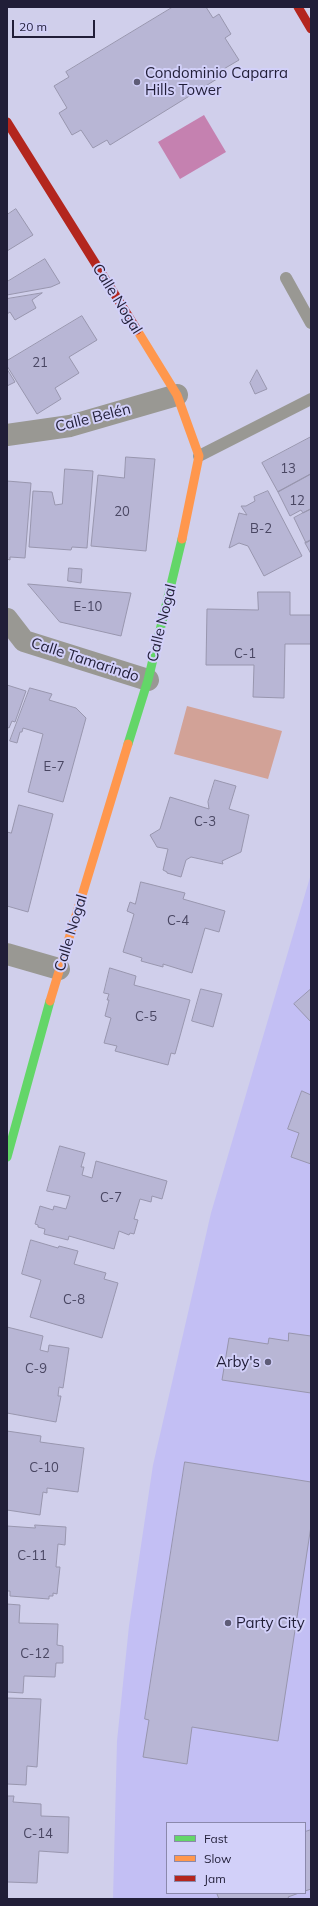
<!DOCTYPE html>
<meta charset="utf-8">
<style>
body{margin:0}
#map{position:relative;width:318px;height:1906px;overflow:hidden;background:#d0cfeb;font-family:Mulish,sans-serif}
canvas{display:block}
.frame{position:absolute;inset:0;border:8px solid #211e38;pointer-events:none}
.legend{position:absolute;left:166px;top:1822px;width:140px;height:72px;box-sizing:border-box;background:#d2d0f9;border:1px solid #8b89ac;margin:0;padding:5px 7px;list-style:none;font-size:12px;color:#211e38}
.legend li{display:flex;align-items:center;gap:8px;height:20px}
.legend b{width:20px;border:1px solid #8b89ac}
.scale{position:absolute;left:12px;top:20px;width:83px;height:18px;box-sizing:border-box;border:2px solid #211e38;border-top:0;padding-left:5px;font-size:12px;line-height:14px;white-space:nowrap;color:#211e38;-webkit-text-stroke:3px #d2d0f9;paint-order:stroke}
</style>
<div id="map">
<canvas width="318" height="1906"></canvas>
<div class="frame"></div>
<ul class="legend">
<li><b style="height:5px;background:#63d668"></b>Fast</li>
<li><b style="height:5px;background:#ff974d"></b>Slow</li>
<li><b style="height:5px;background:#b3261e"></b>Jam</li>
</ul>
<div class="scale">20 m</div>
</div>
<script>
const context = document.querySelector('canvas').getContext('2d');
context.lineJoin = 'round';
function paint(path, color) {
  context.fillStyle = color;
  context.fill(path, 'evenodd');
}
function stroke(path, color, width, dash) {
  context.strokeStyle = color;
  context.lineWidth = width;
  context.lineCap = dash ? 'butt' : 'round';
  context.setLineDash(dash || []);
  context.stroke(path);
}
function label(font, color, halo, rows, align = 'center') {
  context.font = font + ' Mulish,sans-serif';
  context.lineWidth = 4;
  context.setLineDash([]);
  context.textBaseline = 'middle';
  context.strokeStyle = halo;
  context.fillStyle = color;
  for (const [text, x, y, turn = 0] of rows) {
    context.save();
    context.translate(x, y);
    context.rotate((+turn || 0) * Math.PI / 180);
    context.textAlign = isNaN(turn) ? turn : align;
    if (halo) context.strokeText(text, 0, 0);
    context.fillText(text, 0, 0);
    context.restore();
  }
}
paint(new Path2D(`
 M311 874V1899H113L117 1741 129 1626 153 1465 211 1213ZM167 1823H305V1893H167Z`), '#c3bff4');
paint(new Path2D(`
 M187 706 282 731 268 779 174 754Z`), '#d2a297');
paint(new Path2D(`
 M204 115 226 152 180 179 158 142Z`), '#c581b0');
const building = new Path2D(`
 M173 7H206L213 18 219 14 231 34 225 38 239 60 222 70 225 74 110 145 107 140 93 148 81 130 72 135 59 113 67 108 54 86 69 77 66 72Z
 M16 209 33 235 7 251V215Z
 M45 259 60 283 51 287 7 295V282Z
 M42 293 32 300 36 308 15 320 10 312 7 314V299Z
 M82 316 97 340 69 357 79 373 55 388 61 399 37 414 7 366V361Z
 M7 369 15 382 7 386Z
 M257 370 267 389 255 394 250 383Z
 M311 437V474L278 492 262 463Z
 M126 457 155 459 146 551 91 546 98 475 124 478Z
 M65 469 93 471 87 548 72 547 71 550 29 547 33 491 52 492 55 505 62 504Z
 M311 474V509L303 513 301 510 290 516 278 492Z
 M7 481 31 483 25 558 10 557V560L7 559Z
 M268 491 302 556 264 576 248 546 239 543 229 548 239 513 247 515 241 506H246L255 501 254 497Z
 M311 509V540L306 543 294 518Z
 M311 540V554L305 543Z
 M69 568 82 569 81 583 68 581Z
 M28 584 131 593 121 636 60 622Z
 M258 592H290V615H311V644H285L284 698 253 697 254 665H206L207 609 258 610Z
 M7 685 26 691 15 722 12 721 9 728 7 727Z
 M30 688 52 694 49 700 76 708 86 718 63 802 28 792 43 734 23 728 22 732H20L17 743 10 741Z
 M215 780 236 786 229 809 249 815 241 852 222 861 223 864 191 857 186 860 181 877 167 873V872L163 870 168 849 157 847 150 835 160 829 170 797 209 809 208 802Z
 M19 805 53 814 28 912 7 906V832L11 833Z
 M141 882 185 893 183 899 225 911 219 932 205 928 192 973 163 964V967L141 961 142 958 123 952 134 914 127 911 130 902 135 904Z
 M110 968 136 976 134 985 190 1000 175 1054 171 1053 168 1065 115 1051 117 1046 104 1043 111 1018 105 1016 109 1000H107L109 994 104 993Z
 M201 989 222 994 213 1027 192 1021Z
 M311 989V1022L294 1004Z
 M302 1091 311 1095V1164L291 1157 299 1133 288 1129Z
 M60 1146 85 1153 81 1167H84L82 1175 92 1178 96 1161 167 1181 162 1199 152 1196 151 1202 140 1199 134 1219 138 1220 134 1234 130 1233 129 1235 119 1231 114 1249 69 1236 68 1240 44 1234 45 1229 38 1227V1225L35 1224 40 1206 53 1210 54 1206 66 1209 70 1196 47 1191Z
 M31 1240 58 1248 59 1246 78 1251 74 1264 106 1273 104 1279 118 1283 102 1338 30 1317 41 1280 22 1274Z
 M7 1327 43 1336 40 1350 48 1352 49 1345 69 1348 63 1388 59 1387 58 1396H61L56 1422 7 1413Z
 M289 1333 311 1336V1393L222 1380 229 1338 268 1344 269 1338 288 1341Z
 M7 1431 41 1436 40 1442 84 1448 78 1492 47 1488V1493L43 1492 40 1515 7 1510Z
 M185 1462 311 1482V1526L278 1741 192 1727 187 1764 143 1757 149 1720 145 1719Z
 M35 1525 66 1527 65 1545 58 1544 56 1567H60L57 1594 53 1593V1596H49V1599L10 1596V1591H7V1526L35 1528Z
 M7 1604 20 1605 19 1623 58 1624 57 1645 63 1646V1663H56L55 1677 24 1676 23 1693 7 1692Z
 M7 1698 41 1699 37 1767 27 1766 26 1785 7 1784Z
 M7 1796H14L13 1802 41 1804V1816L69 1817 68 1853 39 1851 37 1883 7 1882Z
 M311 1830V1889L305 1891V1832Z
 M219 1893H299L288 1897 289 1899H219L217 1894Z`);
paint(building, '#b8b6d5');
stroke(building, '#9896ae', 1);
stroke(new Path2D(`
 M286 278 311 323
 M199 456 311 399`), '#999893', 12);
stroke(new Path2D(`
 M7 435 70 426 177 395
 M7 619 24 641 148 680
 M7 954 59 969`), '#999893', 22);
stroke(new Path2D(`
 M128 744 148 680 182 539
 M7 1157 50 1001`), '#63d668', 9);
stroke(new Path2D(`
 M137 330 177 395 199 456 182 539
 M50 1001 128 744`), '#ff974d', 9);
stroke(new Path2D(`
 M298 7 311 29
 M7 122 137 330`), '#b3261e', 9);
for (const [x, y, r, color] of [
 [137,82,4,"#5e5c77"],
 [268,1362,4,"#5e5c77"],
 [228,1623,4,"#5e5c77"]
]) {
  const dot = new Path2D();
  dot.arc(x, y, r, 0, 2 * Math.PI);
  context.fillStyle = color;
  context.fill(dot);
  stroke(dot, '#d2d0f9', 1.5);
}
label('13px', '#494662', null, [
 ["21",40,363],
 ["13",288,469],
 ["12",297,501],
 ["20",122,512],
 ["B-2",261,529],
 ["E-10",88,607],
 ["C-1",245,654],
 ["E-7",54,767],
 ["C-3",205,822],
 ["C-4",178,921],
 ["C-5",146,1017],
 ["C-7",111,1198],
 ["C-8",74,1300],
 ["C-9",36,1369],
 ["C-10",44,1468],
 ["C-11",32,1556],
 ["C-12",35,1654],
 ["C-14",38,1834]
]);
label('15px', '#211e38', '#d2d0f9', [
 ["Condominio Caparra",145,73],
 ["Hills Tower",145,90],
 ["Arby's",260,1362,"right"],
 ["Party City",236,1623]
], 'left');
label('15px', '#211e38', '#d2d0f9', [
 ["Calle Nogal",117,299,58],
 ["Calle Belén",93,418,-14],
 ["Calle Nogal",162,623,-76],
 ["Calle Tamarindo",85,660,18],
 ["Calle Nogal",71,933,-73]
]);
</script>
